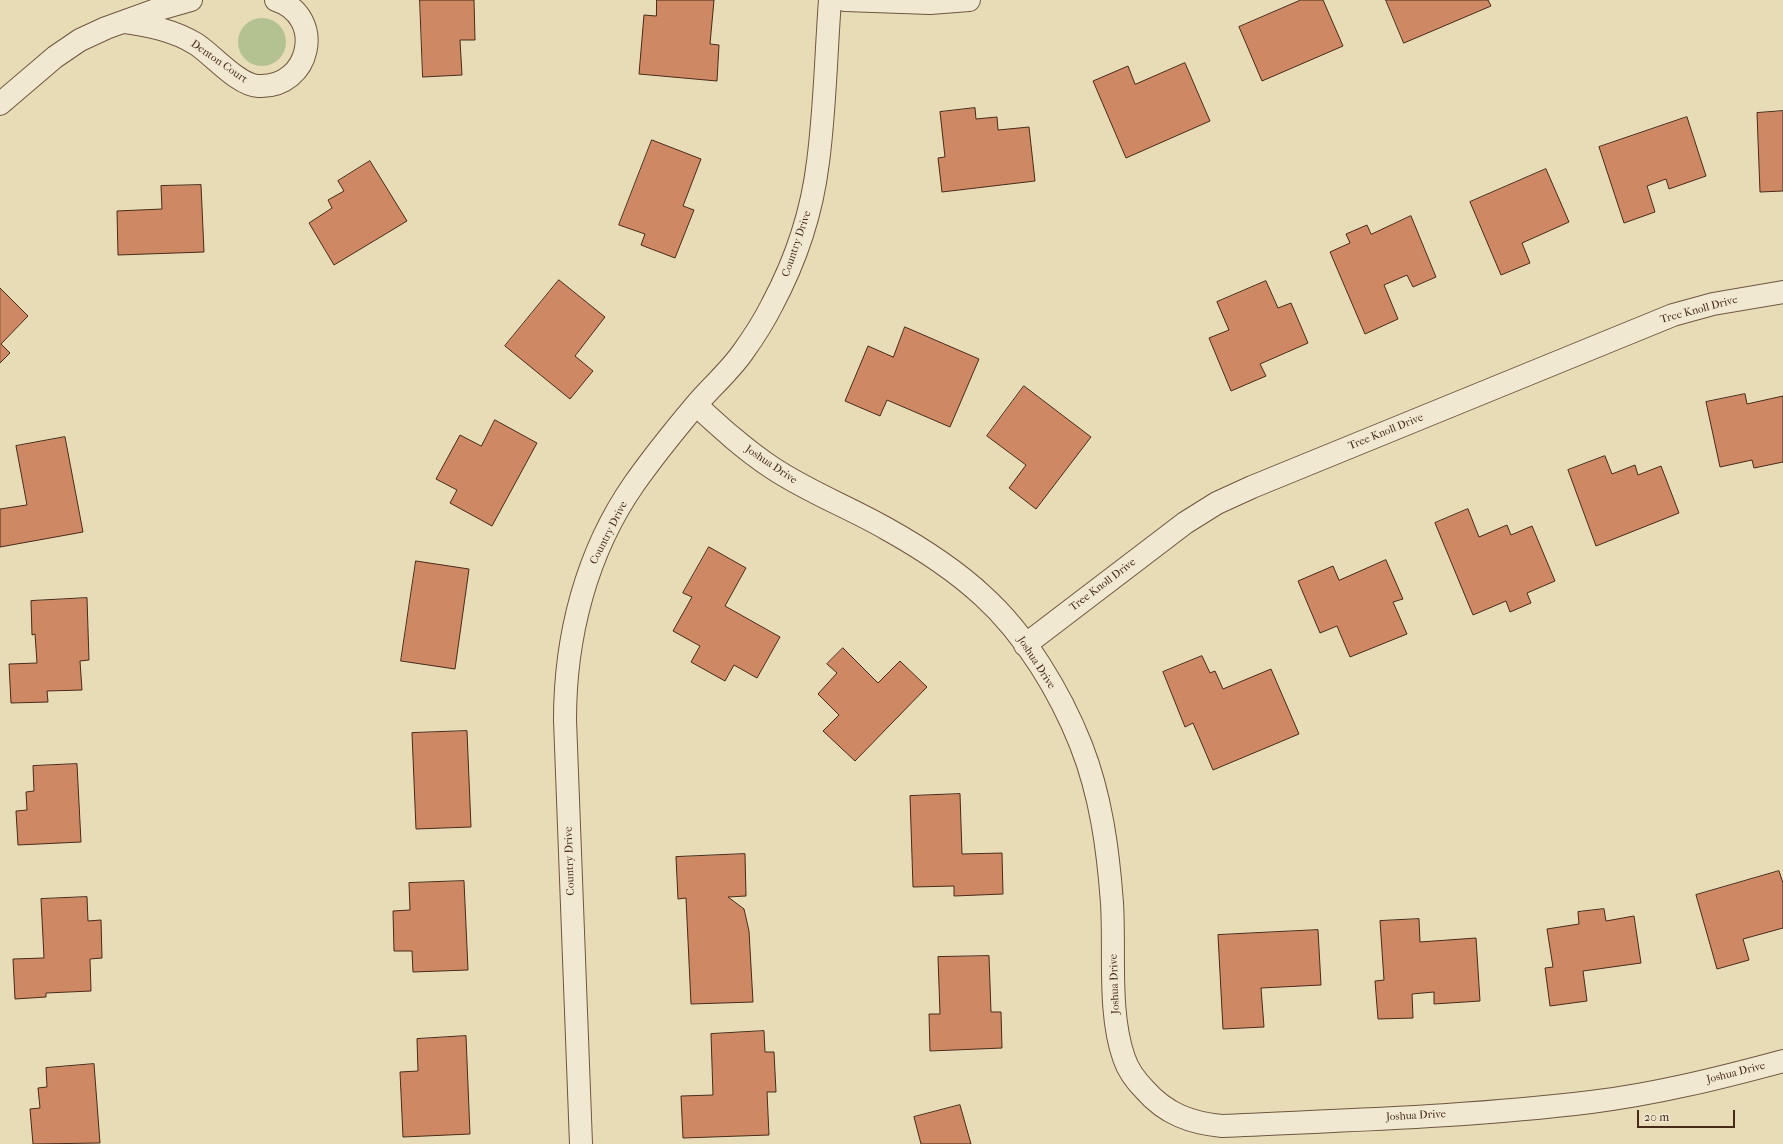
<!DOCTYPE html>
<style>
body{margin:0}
#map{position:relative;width:1783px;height:1144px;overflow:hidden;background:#e8dcb7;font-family:"IM FELL French Canon",serif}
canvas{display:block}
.scale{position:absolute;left:1637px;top:1110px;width:98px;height:18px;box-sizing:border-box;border:2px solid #472a19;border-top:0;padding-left:5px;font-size:12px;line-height:14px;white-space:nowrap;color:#472a19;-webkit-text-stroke:3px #f0e8d0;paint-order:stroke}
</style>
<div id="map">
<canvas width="1783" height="1144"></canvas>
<div class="scale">20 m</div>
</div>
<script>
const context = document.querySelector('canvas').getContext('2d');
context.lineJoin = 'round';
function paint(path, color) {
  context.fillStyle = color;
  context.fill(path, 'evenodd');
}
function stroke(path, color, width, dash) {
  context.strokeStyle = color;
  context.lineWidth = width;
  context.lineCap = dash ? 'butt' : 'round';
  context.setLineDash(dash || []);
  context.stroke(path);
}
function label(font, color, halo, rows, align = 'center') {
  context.font = font + ' "IM FELL French Canon",serif';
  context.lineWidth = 3;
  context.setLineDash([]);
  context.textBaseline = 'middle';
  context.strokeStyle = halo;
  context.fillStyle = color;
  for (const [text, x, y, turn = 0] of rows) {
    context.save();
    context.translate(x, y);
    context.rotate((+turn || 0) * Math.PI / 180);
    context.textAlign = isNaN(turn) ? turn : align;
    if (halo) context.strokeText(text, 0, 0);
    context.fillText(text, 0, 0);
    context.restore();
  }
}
paint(new Path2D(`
 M238 42a24 24 0 1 1 48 0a24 24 0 1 1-48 0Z`), '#b4c190');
const building = new Path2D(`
 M420 0H474L475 40H460L462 75 423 77Z
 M657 0H714L710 44 719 45 717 81 639 74 644 15 656 16Z
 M1301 0H1323L1343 46 1262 81 1239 27Z
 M1386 0H1488L1491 6 1404 43Z
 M1185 63 1210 121 1126 158 1093 81 1128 66 1135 84Z
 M975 108 976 119 997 117 998 130 1029 127 1035 181 942 192 938 158 945 157 940 112Z
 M1783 111V191L1760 192 1757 113Z
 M1687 117 1706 176 1669 189 1666 179 1647 186 1655 212 1624 223 1599 147Z
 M652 140 701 159 683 206 694 210 675 258 641 245 645 234 619 225Z
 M370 161 407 221 334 265 309 223 332 208 328 200 344 191 338 181Z
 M1546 169 1569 222 1522 243 1530 263 1501 275 1470 202Z
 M201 185 204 252 118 255 117 211 162 209 161 186Z
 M1411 216 1436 277 1413 287 1407 275 1384 285 1398 319 1365 334 1330 252 1350 243 1346 234 1367 225 1371 234Z
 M559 280 605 317 575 356 593 371 570 399 505 346Z
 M1266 281 1278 308 1291 303 1308 343 1260 364 1266 376 1231 391 1209 338 1229 330 1217 302Z
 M0 288 28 316 1 344 10 353 0 363Z
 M905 327 979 359 950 427 887 400 880 416 845 401 868 346 893 357Z
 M1024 386 1091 437 1036 509 1009 488 1026 465 987 436Z
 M1745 394 1747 404 1783 396V462L1754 468 1752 460 1720 467 1706 402Z
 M495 420 537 443 492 526 450 503 457 490 436 479 460 435 481 446Z
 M65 437 83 532 0 547V509L27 505 16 446Z
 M1605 456 1612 474 1635 465 1638 475 1661 466 1679 513 1596 546 1568 470Z
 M1468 509 1479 537 1507 525 1511 535 1532 526 1555 581 1527 593 1531 603 1510 612 1506 601 1473 615 1435 523Z
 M709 547 746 568 725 606 780 637 757 678 734 665 725 681 691 662 700 646 673 631 692 597 683 593Z
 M1386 560 1403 599 1393 602 1407 634 1350 657 1337 626 1320 633 1298 581 1333 566 1339 580Z
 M416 561 469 569 455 669 401 661Z
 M87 598 89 660 80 661 82 690 47 691 48 702 11 703 9 664 37 663 35 634 32 635 31 601Z
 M843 648 878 683 900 661 927 687 855 761 823 731 839 715 818 694 837 673 827 664Z
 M1202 656 1210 673 1215 671 1223 689 1271 669 1299 734 1213 770 1193 723 1185 727 1163 672Z
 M467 731 471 827 416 829 412 733Z
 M77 764 81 842 18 845 16 811 27 810 26 792 34 791 33 766Z
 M960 794 962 854 1002 853 1003 894 954 896V886L913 887 910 796Z
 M745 854 746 896 728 897 744 909 749 931 753 1002 691 1004 686 898 678 899 676 857Z
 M1779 871 1783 883V928L1743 939 1749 960 1717 969 1696 895Z
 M464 881 468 970 413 972 412 951H394L393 911 410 910 409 883Z
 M87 897 88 921 101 920 102 958 90 959 91 991 46 993V997L15 999 13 959 44 958 41 899Z
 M1604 909 1606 921 1634 916 1641 963 1583 971 1587 1001 1550 1006 1545 968 1553 967 1547 929 1579 924 1578 912Z
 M1419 919 1420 942 1476 938 1480 1001 1434 1004V992L1412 994 1413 1018 1378 1019 1375 981 1384 980 1380 921Z
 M1318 930 1321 985 1261 988 1264 1027 1223 1029 1218 935Z
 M989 956 991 1012H1001L1002 1048 930 1051 929 1014H940L938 957Z
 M764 1031 765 1052H774L776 1092H767L769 1135 683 1138 681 1096 713 1095 711 1034Z
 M466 1036 470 1134 403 1137 400 1072 418 1071 417 1039Z
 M94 1064 100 1143 33 1144 30 1109 40 1108 38 1088 47 1087 46 1068Z
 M960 1105 971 1144H921L914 1117Z`);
paint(building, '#cf8864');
stroke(building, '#472a19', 1);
const minor = new Path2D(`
 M845 0 930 3 969 0
 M124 22C150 26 173 30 196 44 213 55 238 85 258 86 311 89 326 16 276 0
 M0 104 55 57 80 40 106 28 156 10 191 0
 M696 405C720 427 744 449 771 467 808 492 849 507 887 529 921 548 954 569 983 596 1025 634 1060 692 1081 745 1101 796 1108 849 1112 903 1115 951 1108 1013 1124 1058 1128 1070 1136 1081 1145 1090 1166 1114 1191 1123 1222 1126 1345 1120 1468 1117 1591 1102 1656 1094 1720 1078 1783 1061
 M1025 645 1185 523 1217 503 1252 487 1673 315 1713 304 1783 292
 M581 1144 565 720C565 637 586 553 634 484 653 457 674 431 695 406 710 388 729 372 743 352 753 338 764 321 772 305 795 262 812 212 818 162 825 110 826 53 830 0`);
stroke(minor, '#6f5640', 24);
stroke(minor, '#f0e8d0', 22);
label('11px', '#472a19', '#f0e8d0', [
 ["Denton Court",219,62,35],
 ["Country Drive",797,244,-71],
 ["Tree Knoll Drive",1699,310,-15],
 ["Tree Knoll Drive",1386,432,-22],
 ["Joshua Drive",771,465,34],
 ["Country Drive",609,533,-63],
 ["Tree Knoll Drive",1103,585,-37],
 ["Joshua Drive",1036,663,57],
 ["Country Drive",570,861,-92],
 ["Joshua Drive",1115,984,-92],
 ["Joshua Drive",1736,1073,-14],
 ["Joshua Drive",1416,1116,-3]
]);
</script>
